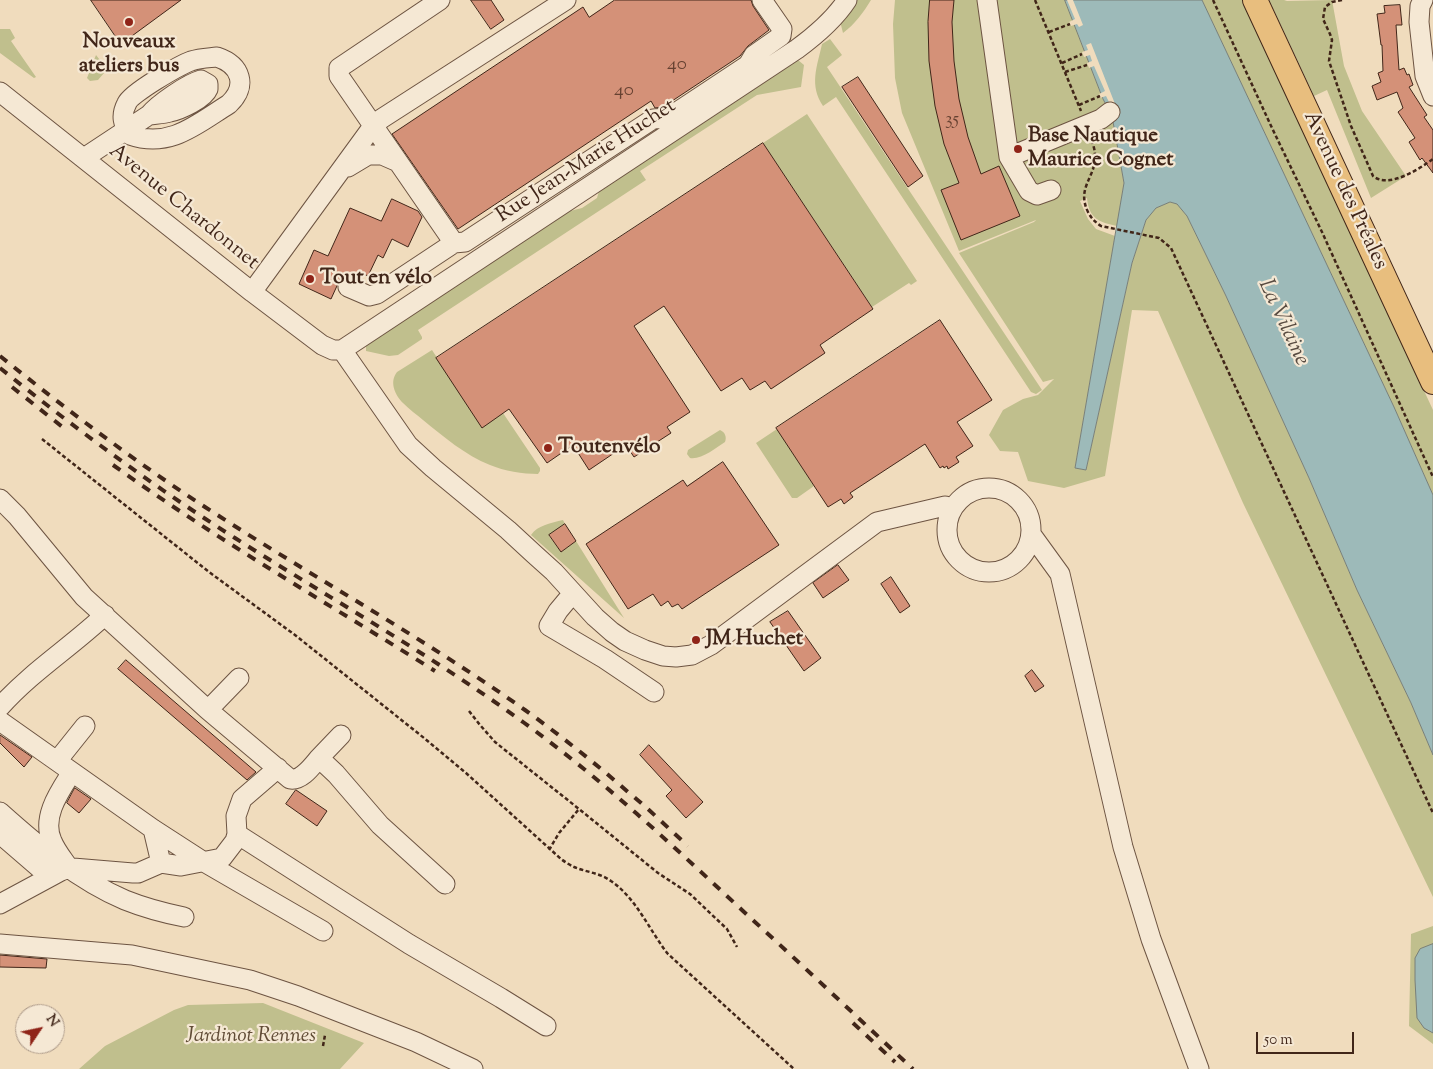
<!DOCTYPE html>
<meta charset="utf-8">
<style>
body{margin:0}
#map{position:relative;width:1433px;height:1069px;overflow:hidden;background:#f0dcbd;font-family:"Sorts Mill Goudy",serif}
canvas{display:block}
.north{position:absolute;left:15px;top:1004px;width:50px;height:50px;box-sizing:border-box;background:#f5e8d4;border:1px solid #ad9a89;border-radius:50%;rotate:56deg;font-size:14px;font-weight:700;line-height:20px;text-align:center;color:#412619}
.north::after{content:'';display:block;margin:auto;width:18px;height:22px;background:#8f2418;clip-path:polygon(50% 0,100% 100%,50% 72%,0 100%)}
.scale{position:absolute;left:1256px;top:1032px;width:98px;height:22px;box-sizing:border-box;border:2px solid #412619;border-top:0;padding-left:6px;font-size:15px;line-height:18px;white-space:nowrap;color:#412619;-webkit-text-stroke:4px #f5e8d4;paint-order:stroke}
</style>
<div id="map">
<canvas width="1433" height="1069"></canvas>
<div class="north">N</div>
<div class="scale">50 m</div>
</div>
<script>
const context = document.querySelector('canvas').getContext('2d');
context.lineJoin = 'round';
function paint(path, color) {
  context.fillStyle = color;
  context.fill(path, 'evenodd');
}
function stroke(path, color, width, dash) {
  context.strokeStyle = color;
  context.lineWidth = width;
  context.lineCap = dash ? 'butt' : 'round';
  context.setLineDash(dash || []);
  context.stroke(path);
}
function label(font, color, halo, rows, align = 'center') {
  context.font = font + ' "Sorts Mill Goudy",serif';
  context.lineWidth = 4.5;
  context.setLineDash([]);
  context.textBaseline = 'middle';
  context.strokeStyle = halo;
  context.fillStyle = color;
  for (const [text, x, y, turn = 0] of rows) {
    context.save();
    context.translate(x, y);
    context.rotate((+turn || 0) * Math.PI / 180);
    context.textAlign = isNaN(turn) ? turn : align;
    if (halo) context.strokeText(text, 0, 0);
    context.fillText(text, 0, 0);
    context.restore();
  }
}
paint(new Path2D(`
 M855 0H871C863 13 855 24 843 33L840 21Z
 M895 0H1065L1103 99 1112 116 1124 183 1117 226C1099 222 1089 219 1087 198L1080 201 1088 219 1096 229 1115 236 1075 468 1086 470 1132 263 1146 220 1155 208 1170 202 1178 204 1187 216 1226 296 1309 478 1357 590 1411 703 1433 755V897L1243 503 1158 311 1132 310 1105 476 1064 488 1028 481 1018 452 1000 451 989 435 1003 410 1023 399 1038 395 1054 379 1043 382 959 253 1034 222 1036 220 959 251 902 113 895 78 893 24Z
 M1202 0H1242L1433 410V495L1394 407Z
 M1269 0H1284L1287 1 1332 0 1344 66 1362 111 1406 176 1371 198 1327 90 1314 96Z
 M0 29H10L15 38 11 41 36 77 34 78 0 53Z
 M830 39 842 55 827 67 1042 390 1036 394 1031 392 836 97 823 106C809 85 817 67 822 44Z
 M96 55 103 64 104 73 98 80 90 81 87 78Z
 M798 60 804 65 801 87 757 95 640 171 646 180 418 330 422 337V339L398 355 389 356 366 351V345L570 211 582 208 597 198 599 191Z
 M807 114 917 281 911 285 909 283 872 307 763 143Z
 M432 350 482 427 503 413 540 468V471L538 474C523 474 504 471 490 465 465 455 444 437 423 420 417 415 409 409 403 403 395 395 389 382 397 372Z
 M777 429 814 486 797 498H792L756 443Z
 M720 430C725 432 727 437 725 442 716 448 701 460 690 458L687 454 688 450Z
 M563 520 565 524 549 536 561 552 576 541 624 618 531 535C538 525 551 523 563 520Z
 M1433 926V1044L1409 1026 1411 934Z
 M263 1003 364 1043 340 1069H79L105 1046 174 1010 188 1005Z`), '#c0bf8d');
const water = new Path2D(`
 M1065 0H1202L1394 407 1433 495V755L1411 703 1357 590 1309 478 1226 296 1187 216 1177 204 1170 202 1156 208 1146 220 1132 263 1086 470 1075 468 1124 183 1112 116 1103 99Z
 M1433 944V1033L1424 1028 1417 1018 1415 980V958L1420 949Z`);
paint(water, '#9dbab9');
stroke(water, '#787f79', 1);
paint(new Path2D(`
 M1067 0H1073L1083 25 1079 27 1077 24 1071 26 1069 22 1075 19Z
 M1091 43 1117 109H1105L1103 105 1109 102 1106 96 1100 98 1099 94 1105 91 1094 66 1089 68 1087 63 1092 61 1090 55 1084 57 1082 52 1088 50 1086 45Z`), '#f0dcbd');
const building = new Path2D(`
 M91 0H181L121 44Z
 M471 0H491L504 20 491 29Z
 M615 0H751L753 6 769 30 748 46 740 56 663 107 655 108 651 101 458 229 392 134 583 7 589 17Z
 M930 0H954L952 22 954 61 959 99 968 137 981 174 999 166 1020 216 961 240 941 190 959 183 944 144 935 106 929 61 928 22Z
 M1400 5 1402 25H1396L1399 70 1404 68 1407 75 1409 74 1413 85 1409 87 1427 115 1424 117 1433 130V173L1422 158 1420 160 1409 142 1415 138 1398 112 1403 108 1397 92 1377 100 1372 86 1381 82 1378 73 1383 71 1382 45H1381L1377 14 1385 13 1384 6Z
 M858 77 923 176 908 187 842 87Z
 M763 143 873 309 820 345 825 353 771 389 765 381 750 390 742 378 721 391 664 306 634 326 690 412 667 427 671 433 634 457 626 445 589 470 573 445 547 463 509 409 482 428 436 358Z
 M392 199 418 211 422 217 408 247 392 239 383 258 378 255 368 276 358 271 355 278 347 276 341 277 331 299 299 284 314 250 328 256 350 208 381 221Z
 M940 320 992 400 957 422 973 446 956 457 959 462 948 469 947 466 944 468 943 466 940 468 925 444 850 493 853 497 844 504 841 499 828 507 776 428Z
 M723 462 779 545 682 609 678 604 672 607 668 601 661 606 653 594 628 609 586 544 683 480 687 486Z
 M565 524 576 541 561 552 549 535Z
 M838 565 849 580 823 598 813 583Z
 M891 577 910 606 900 613 881 584Z
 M788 611 821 658 804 671 770 622Z
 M126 660 256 772 247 780 118 669Z
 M1032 670 1044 686 1035 692 1025 676Z
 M0 735 32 757 24 767 0 743Z
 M649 745 703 802 686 818 666 796 672 790 640 755Z
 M75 788 91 799 79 813 67 803Z
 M296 790 327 811 317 826 286 804Z
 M0 955 47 959 46 968 0 967Z`);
paint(building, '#d49178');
stroke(building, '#412619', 1);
const minor = new Path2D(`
 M440 0 348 62 339 68V76L454 243
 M987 0 1009 157 1029 191 1037 195 1051 190
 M1423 0 1420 6 1419 22 1425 76 1433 96
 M217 57C241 65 248 86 229 104 197 124 170 149 130 135 123 124 120 116 127 103 131 93 180 65 191 61 200 58 208 58 217 57Z
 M0 92 252 292 322 345 333 350H342
 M1009 157 1101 119 1110 112
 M85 159 90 154 149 115C158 104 187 84 201 80L208 84V89C204 99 180 110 170 112 163 114 156 114 149 115
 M348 167 368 155H382L398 162
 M348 287 369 296 377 294 454 243 465 242 653 119 668 118 748 65 754 55 781 36 782 29 762 0
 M252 292 373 126 381 119 566 0
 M342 350 408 445 433 468 508 530 534 554 554 572 595 617 612 632 625 641 645 650 663 656 676 657 692 655 711 645 877 522 945 506 953 508
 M342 350 797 49C816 35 834 20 847 0
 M947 530a42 42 0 1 1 84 0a42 42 0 1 1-84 0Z
 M0 499 17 516 84 597 208 710 290 779C302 781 312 766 319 758L336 774 380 825 445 884
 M1031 534 1060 574 1123 847 1151 939 1199 1069
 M573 593 558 611 549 626 605 659 654 692
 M0 707C31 672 71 647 105 615
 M208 710 239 678
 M0 721 153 829 204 862 323 931
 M319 758 341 735
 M57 761 85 726
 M0 812C38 846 78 880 125 900 145 908 164 913 184 917
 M0 834 50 877 0 904
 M237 834 409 944 501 998 546 1026
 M161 863 181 866 222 858 235 841 237 834 236 816 242 799 278 768
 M73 868 133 873H138L161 863 153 829
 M50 877 61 871 69 868C63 859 56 851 52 841 41 817 60 791 72 772
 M0 944 132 955 250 980 298 996 416 1042 473 1069`);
const major = new Path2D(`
 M1255 0 1433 382`);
stroke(minor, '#6d5442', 21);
stroke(major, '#412619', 26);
stroke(new Path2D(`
 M1035 0 1081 111
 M1213 0 1272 128 1322 232 1433 477
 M1342 0 1332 2 1325 7 1323 19 1330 34 1332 40 1329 61 1351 126 1373 176C1389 189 1419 169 1433 159
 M1049 32 1070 24
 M1062 63 1082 54
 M1065 72 1087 65
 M1079 105 1100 96
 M1092 140C1093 145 1095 150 1095 155 1096 178 1076 187 1088 212 1091 218 1095 222 1101 226L1159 238 1171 248 1433 813
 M42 439 209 572 295 635 424 738 466 773 561 859C565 862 570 865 574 867 586 872 600 873 611 881 637 899 649 930 668 954L794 1069
 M469 711 480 725 495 742 579 809 658 873 690 894 727 929 737 947
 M549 850 559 833 579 809
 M323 1046 325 1035`), '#412619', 2.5, [4, 2.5]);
stroke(minor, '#f5e8d4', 19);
stroke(major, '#e8be7e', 24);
stroke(new Path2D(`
 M0 356C66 409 134 461 205 507 311 576 422 637 525 710 561 736 595 763 628 792 649 809 668 828 688 846
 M0 368C76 429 153 486 235 538 331 599 431 655 523 722 603 780 671 844 743 911 800 963 856 1016 913 1069
 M12 387 65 429
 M113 465C216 539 327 603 435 671
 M853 1023 895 1062`), '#412619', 4, [9, 9]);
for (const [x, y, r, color] of [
 [129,22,5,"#8f2418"],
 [1018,149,5,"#8f2418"],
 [310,279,5,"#8f2418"],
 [548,448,5,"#8f2418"],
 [696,640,5,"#8f2418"]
]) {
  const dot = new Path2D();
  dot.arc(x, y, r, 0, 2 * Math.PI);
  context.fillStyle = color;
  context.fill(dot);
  stroke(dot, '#f5e8d4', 2);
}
label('19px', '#664131', null, [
 ["40",677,66],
 ["40",624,92],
 ["35",952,121]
]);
label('bold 21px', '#412619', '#f5e8d4', [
 ["Nouveaux",129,43,"center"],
 ["ateliers bus",129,67,"center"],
 ["Base Nautique",1028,137],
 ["Maurice Cognet",1028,161],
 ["Tout en vélo",320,279],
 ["Toutenvélo",558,448],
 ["JM Huchet",706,640]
], 'left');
label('21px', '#412619', '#f5e8d4', [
 ["Rue Jean-Marie Huchet",587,162,-33],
 ["Avenue des Préales",1344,191,65],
 ["Avenue Chardonnet",183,208,39]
]);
label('italic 21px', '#614c36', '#f5e8d4', [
 ["Jardinot Rennes",251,1037]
]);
label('italic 22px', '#584b41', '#f5e8d4', [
 ["La Vilaine",1282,323,65]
]);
</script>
